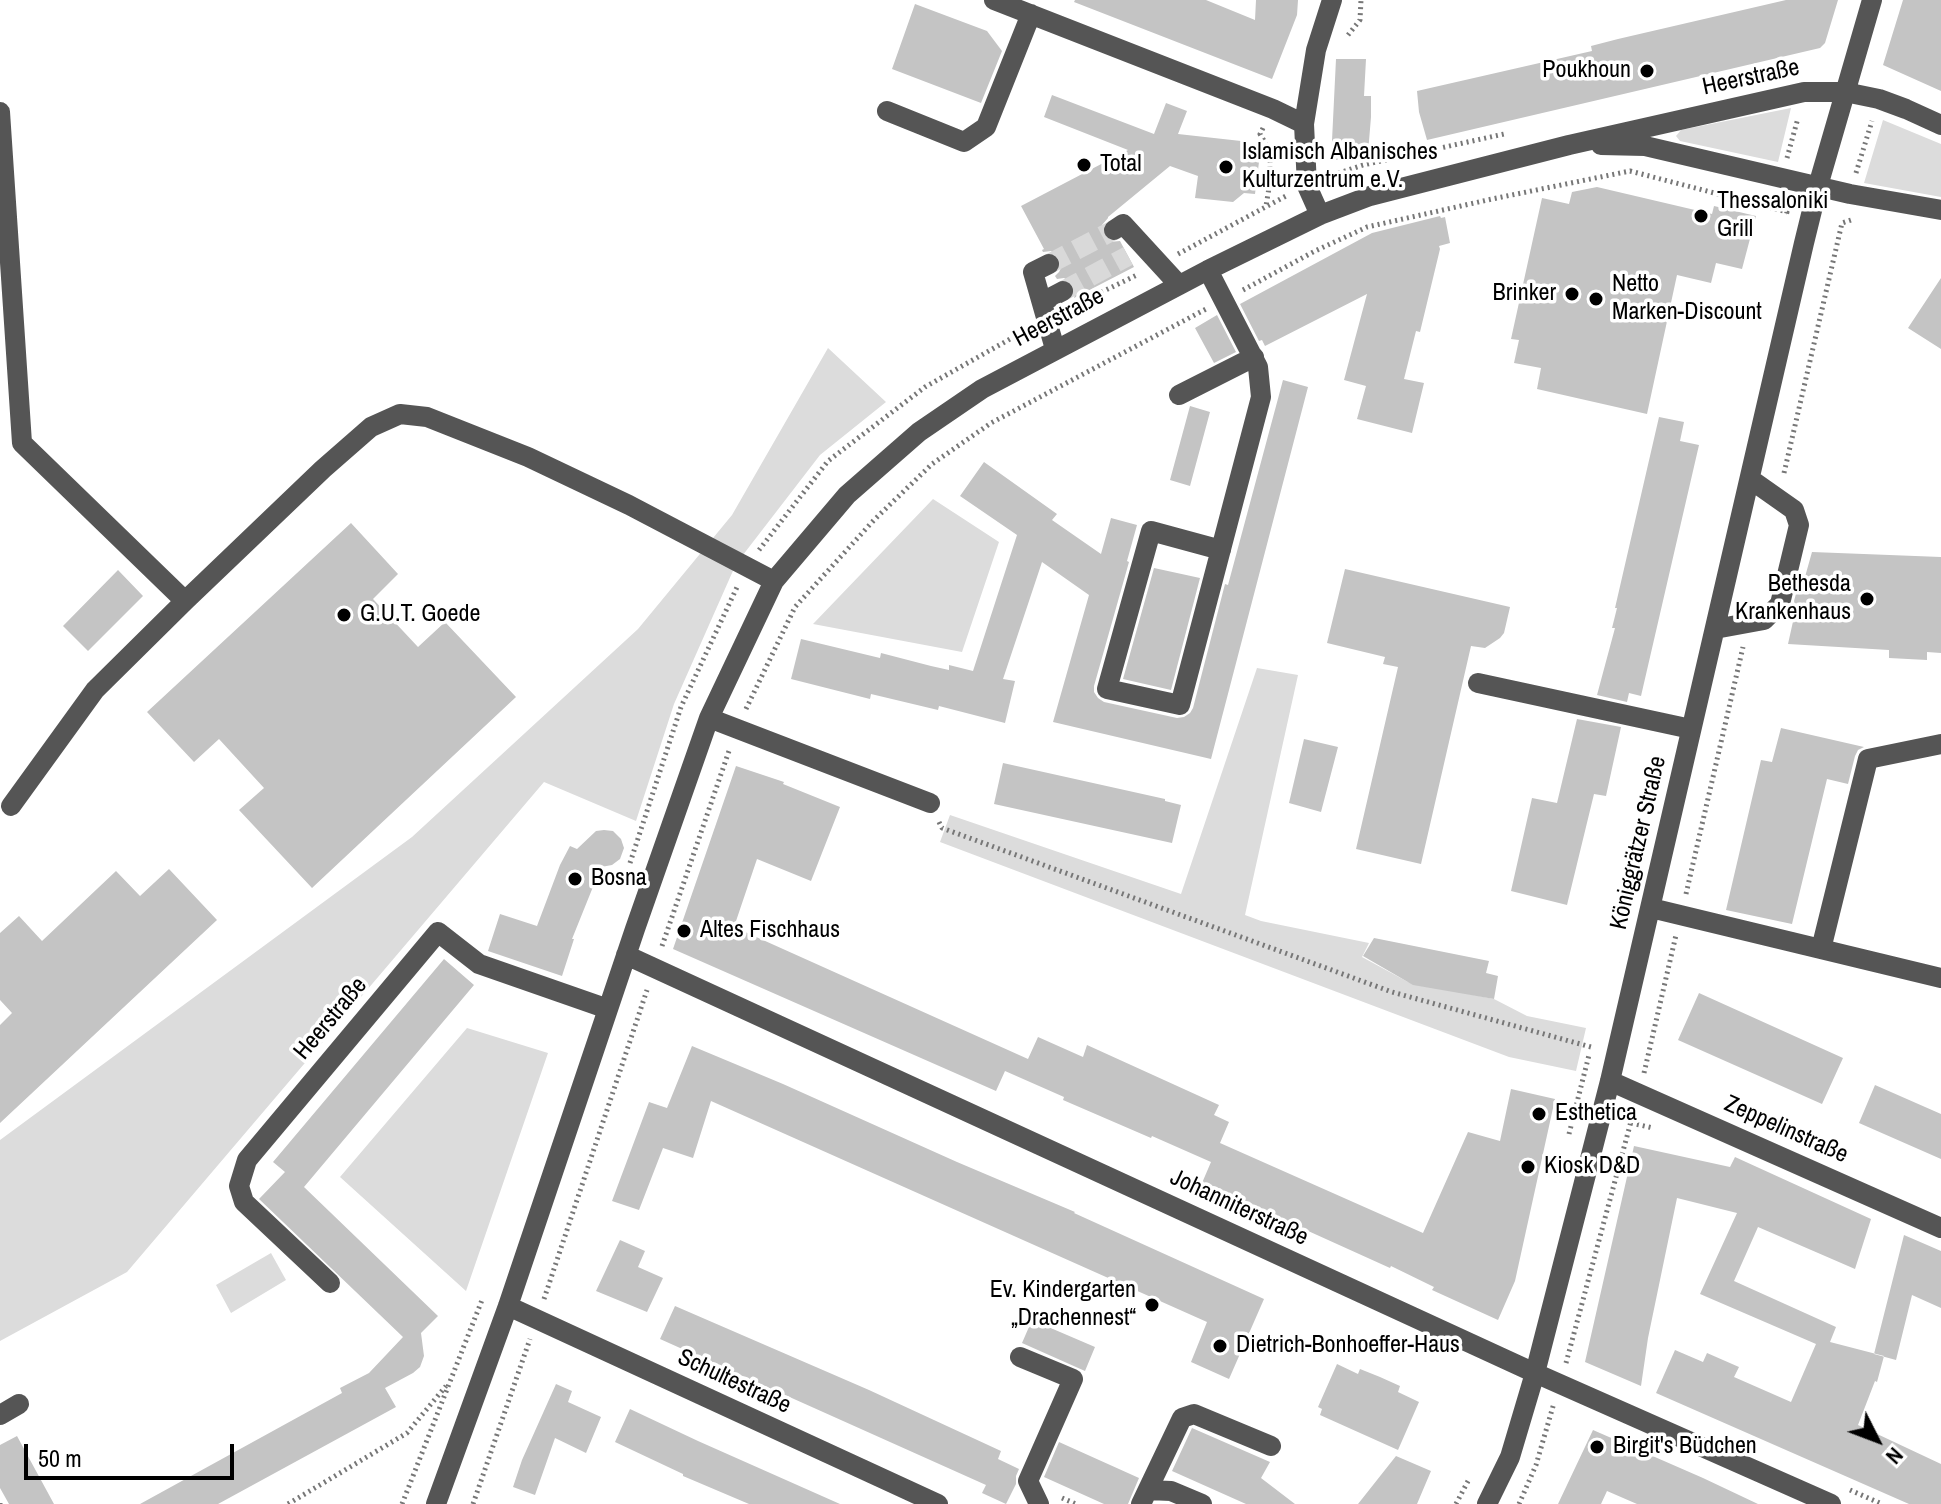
<!DOCTYPE html>
<meta charset="utf-8">
<style>
body{margin:0}
#map{position:relative;width:1941px;height:1504px;overflow:hidden;background:#fff;font-family:"Archivo Narrow",sans-serif}
canvas{display:block}
.north{position:absolute;left:1837px;top:1400px;width:80px;height:80px;-webkit-text-stroke:6px #fff;paint-order:stroke;rotate:132deg;font-size:22px;font-weight:700;line-height:32px;text-align:center;color:#000}
.north::after{content:'';display:block;margin:auto;width:28px;height:36px;background:#000;clip-path:polygon(50% 0,100% 100%,50% 72%,0 100%)}
.scale{position:absolute;left:24px;top:1444px;width:210px;height:36px;box-sizing:border-box;border:4px solid #000;border-top:0;padding-left:10px;font-size:24px;line-height:28px;white-space:nowrap;color:#000;-webkit-text-stroke:6px #fff;paint-order:stroke}
</style>
<div id="map">
<canvas width="1941" height="1504"></canvas>
<div class="north">N</div>
<div class="scale">50 m</div>
</div>
<script>
const context = document.querySelector('canvas').getContext('2d');
context.lineJoin = 'round';
function paint(path, color) {
  context.fillStyle = color;
  context.fill(path, 'evenodd');
}
function stroke(path, color, width, dash) {
  context.strokeStyle = color;
  context.lineWidth = width;
  context.lineCap = dash ? 'butt' : 'round';
  context.setLineDash(dash || []);
  context.stroke(path);
}
function label(font, color, halo, rows, align = 'center') {
  context.font = font + ' "Archivo Narrow",sans-serif';
  context.lineWidth = 7;
  context.setLineDash([]);
  context.textBaseline = 'middle';
  context.strokeStyle = halo;
  context.fillStyle = color;
  for (const [text, x, y, turn = 0] of rows) {
    context.save();
    context.translate(x, y);
    context.rotate((+turn || 0) * Math.PI / 180);
    context.textAlign = isNaN(turn) ? turn : align;
    if (halo) context.strokeText(text, 0, 0);
    context.fillText(text, 0, 0);
    context.restore();
  }
}
paint(new Path2D(`
 M1791 108 1778 162 1680 141 1676 136 1681 130Z
 M1883 120 1941 144V197L1864 183Z
 M828 348 886 402 820 455 736 564 674 704 636 821 544 782 127 1272 0 1341V1140L412 837 638 629 732 515Z
 M933 499 999 542 962 652 813 624Z
 M1257 668 1298 675 1245 915 1261 921 1369 943 1362 957 1408 982 1494 999 1527 1016 1586 1028 1576 1071 1509 1057 940 842 950 815 1181 894Z
 M467 1028 548 1053 466 1291 340 1177Z
 M271 1253 286 1280 231 1313 216 1285Z`), '#dcdcdc');
paint(new Path2D(`
 M1075 0H1206L1255 20 1256 0H1298L1297 15 1272 79 1074 2Z
 M1786 0H1838L1825 43 1820 48 1427 140 1419 112 1417 91 1592 51 1591 46 1618 39Z
 M1903 0H1941V91L1883 65Z
 M915 4 987 31 1002 51 981 103 892 69Z
 M1336 59H1366L1364 96H1371V117L1368 153 1331 161Z
 M1052 95 1154 134 1166 103 1187 111 1178 134 1241 141 1247 152 1260 154 1255 194 1244 193 1233 202 1195 198 1198 176 1170 166 1108 217V218L1102 225 1101 232 1104 238 1109 242 1120 241 1134 267 1074 298 1076 291 1074 284 1064 278 1057 279 1055 276 1059 272 1062 266 1060 258 1051 251 1043 252 1042 250 1044 249 1021 206 1128 150 1044 117Z
 M1597 187 1712 214 1714 206 1756 216 1742 269 1716 263 1711 283 1677 275 1647 414 1537 389 1541 368 1514 363 1519 340 1511 339 1542 198 1569 204 1572 192Z
 M1440 216 1441 218 1445 217 1450 243 1439 246 1440 249 1420 332 1416 331 1404 379 1424 383 1412 433 1357 419 1366 386 1344 380 1367 294 1265 346 1262 340 1259 341 1240 304 1372 233Z
 M1941 278V349L1908 328Z
 M1217 315 1236 352 1214 363 1195 328Z
 M1283 380 1308 387 1211 759 1053 722 1089 595 1042 562 1003 679 1015 681 1005 723 939 706 938 710 871 694 870 699 791 679 801 639 880 658 881 653 931 666 949 670V665L973 671 1017 535 960 496 984 462 1057 514 1052 520 1101 554 1111 518 1137 525 1127 561 1129 562 1094 686V692L1098 698 1104 702 1177 718 1184 717 1190 713 1193 708 1225 584 1228 585Z
 M1190 406 1210 412 1190 486 1170 480Z
 M1659 417 1684 422 1680 441 1699 445 1641 696 1629 693 1627 702 1597 695 1615 628H1612L1617 608H1615Z
 M351 523 398 574 373 599 418 647 445 622 516 697 312 888 239 810 264 788 219 739 194 762 147 712Z
 M1812 552 1941 557V653L1927 652V660L1889 658V650L1788 644 1796 608 1794 601 1797 590 1801 591Z
 M1154 568 1200 578 1171 690 1123 679Z
 M1345 569 1510 607 1504 633 1500 638 1485 648 1471 646 1421 864 1356 849 1398 667 1383 664 1385 657 1327 643Z
 M118 570 143 596 88 651 63 626Z
 M1577 719 1621 727 1606 796 1594 794 1567 905 1511 891 1532 798 1557 803Z
 M1781 728 1864 747 1858 750 1855 756 1848 784 1827 779 1792 924 1726 910 1761 760 1772 762Z
 M1304 739 1338 747 1321 812 1289 803Z
 M1003 763 1165 799V801L1181 805 1172 843 994 804Z
 M736 766 784 782 783 784 840 807 811 881 757 859 734 927 1028 1059 1038 1037 1083 1057 1087 1045 1219 1105 1214 1115 1229 1122 1220 1143 1423 1233 1468 1132 1500 1141 1511 1089 1555 1099 1515 1281 1498 1320 1432 1290 1434 1287 1391 1266 1390 1268 1202 1183 1211 1162 1152 1136 1151 1138 1063 1100 1064 1097 1005 1071 996 1091 673 949Z
 M604 830 613 831 621 839 624 848 620 859 612 865 601 867 572 939H574L562 976 488 951 500 914 537 926 560 865 570 846 577 849 596 831Z
 M169 869 217 920 0 1123V1025L12 1013 0 1000V933L19 916 42 941 116 871 140 896Z
 M1374 938 1489 961 1486 973 1498 976 1494 999 1413 985 1363 956Z
 M444 959 474 985 304 1187 438 1316 421 1333 424 1356 420 1367 413 1373 385 1388 396 1407 218 1504H140L342 1393 340 1388 369 1373 403 1337 259 1199 285 1172 273 1162Z
 M1699 993 1843 1058 1822 1104 1678 1040Z
 M692 1046 783 1084 957 1162 1075 1212 1074 1213 1264 1299 1229 1379 1191 1362 1207 1322 711 1101 693 1158 663 1148 639 1210 612 1201 649 1102 667 1108Z
 M1875 1085 1941 1114V1159L1859 1123Z
 M1634 1146 1730 1167 1735 1157 1871 1219 1855 1269 1758 1227 1734 1281 1836 1327 1830 1342 1884 1356 1877 1382 1875 1381 1858 1425 1941 1464V1504H1909L1656 1393 1675 1350 1703 1362 1707 1353 1739 1367 1734 1377 1791 1402 1816 1344 1700 1294 1737 1213 1677 1198 1648 1338 1641 1386 1585 1362Z
 M1904 1235 1941 1251V1308L1912 1295 1896 1360 1874 1354Z
 M620 1240 645 1251 638 1267 663 1278 647 1312 596 1291Z
 M675 1306 869 1390 1001 1451 998 1459 1019 1469 1016 1476V1484L1006 1504 982 1493 986 1485 660 1339Z
 M1032 1320 1095 1347 1085 1371 1022 1343Z
 M1337 1364 1358 1374 1360 1369 1380 1377 1400 1386 1398 1392 1419 1402 1398 1450 1320 1415 1322 1409 1318 1407Z
 M556 1384 572 1391 568 1402 601 1417 586 1453 555 1438 535 1495 513 1487 522 1460Z
 M630 1409 698 1441 840 1504H749L683 1476V1474L615 1442Z
 M1192 1428 1270 1462 1261 1478 1295 1504H1246L1172 1471Z
 M1593 1430 1703 1478 1758 1504H1637L1607 1491 1601 1504H1558Z
 M17 1436 54 1504H9L0 1488V1445Z
 M1059 1442 1139 1478 1128 1504H1104L1044 1477Z
 M1396 1456 1431 1471 1417 1504H1358Z`), '#c4c4c4');
stroke(new Path2D(`
 M1049 264 1114 230
 M1063 291 1128 256`), '#d9d9d9', 20, [20, 10]);
stroke(new Path2D(`
 M1348 35 1360 20 1361 0
 M1263 128 1260 134 1270 151V182L1266 206
 M1787 158 1798 118
 M1856 173 1872 121
 M1327 177 1363 165 1504 134
 M1178 254 1286 196
 M1243 290 1315 251 1367 227 1492 199 1630 171 1787 212 1786 216
 M1085 300 1137 275
 M1784 473 1842 223 1854 219
 M759 550 828 461 925 387 1026 330
 M746 709 795 607 874 520 932 464 991 423 1206 309
 M939 822 942 828 1392 992 1591 1047
 M630 863 681 707 738 585
 M1686 894 1743 647
 M662 946 730 748
 M1644 1073 1676 935
 M1631 1123 1653 1128
 M1569 1134 1589 1055
 M544 1299 647 990
 M1566 1363 1633 1114
 M1850 1490 1882 1504
 M1062 1498 1076 1504
 M0 1503V1504
 M288 1504 407 1433 446 1386
 M402 1504 482 1300
 M473 1504 530 1339
 M1456 1504 1468 1481
 M1519 1504 1536 1465 1554 1403`), '#777', 5, [2, 4]);
stroke(new Path2D(`
 M994 0 1273 109 1304 124
 M887 111 964 142 986 127 1031 14
 M0 112 22 443 185 601
 M1601 145 1645 146 1850 194 1941 210
 M1320 215 1307 186 1304 124 1316 50 1332 0
 M1114 230 1123 224 1179 285
 M1049 264 1033 272 1055 349
 M1208 270 1258 367 1261 397 1180 705 1107 689 1151 531 1221 550
 M1042 302 1063 291
 M1179 395 1254 357
 M1715 629 1764 620 1780 604 1799 525 1794 510 1750 479
 M1478 683 1691 729
 M709 718 930 803
 M11 806 95 690 185 601 323 469 371 427 400 414 427 417 528 457 629 505 774 581
 M1651 908 1941 978
 M1821 949 1868 759 1941 744
 M626 955 1535 1373 1831 1504
 M1610 1081 1941 1228
 M330 1283 244 1202 239 1186 247 1160 438 932 479 964 608 1009
 M508 1306 938 1504
 M1020 1357 1073 1379 1028 1481 1039 1504
 M0 1415 19 1404
 M1148 1490 1171 1491 1202 1504
 M436 1504 508 1306 635 929 709 718 774 581 847 495 919 432 982 389 1208 270 1320 215 1370 196 1569 145 1804 92H1845L1879 99 1906 109 1941 125
 M1141 1504 1182 1418 1194 1414 1271 1446
 M1487 1504 1510 1457 1535 1373 1610 1081 1804 243 1818 186 1872 0`), '#555', 20);
for (const [x, y, r, color] of [
 [1647,71,8,"#000"],
 [1084,165,8,"#000"],
 [1226,167,8,"#000"],
 [1701,216,8,"#000"],
 [1572,294,8,"#000"],
 [1596,299,8,"#000"],
 [1867,599,8,"#000"],
 [344,615,8,"#000"],
 [575,879,8,"#000"],
 [684,931,8,"#000"],
 [1539,1114,8,"#000"],
 [1528,1167,8,"#000"],
 [1152,1305,8,"#000"],
 [1220,1346,8,"#000"],
 [1597,1447,8,"#000"]
]) {
  const dot = new Path2D();
  dot.arc(x, y, r, 0, 2 * Math.PI);
  context.fillStyle = color;
  context.fill(dot);
  stroke(dot, '#fff', 3);
}
label('24px', '#000', '#fff', [
 ["Poukhoun",1631,71,"right"],
 ["Islamisch Albanisches",1242,153],
 ["Kulturzentrum e.V.",1242,181],
 ["Total",1100,165],
 ["Thessaloniki",1717,202],
 ["Grill",1717,230],
 ["Netto",1612,285],
 ["Marken-Discount",1612,313],
 ["Brinker",1556,294,"right"],
 ["Bethesda",1851,585,"right"],
 ["Krankenhaus",1851,613,"right"],
 ["G.U.T. Goede",360,615],
 ["Bosna",591,879],
 ["Altes Fischhaus",700,931],
 ["Esthetica",1555,1114],
 ["Kiosk D&D",1544,1167],
 ["Ev. Kindergarten",1136,1291,"right"],
 ["„Drachennest“",1136,1319,"right"],
 ["Dietrich-Bonhoeffer-Haus",1236,1346],
 ["Birgit's Büdchen",1613,1447]
], 'left');
label('24px', '#000', '#fff', [
 ["Heerstraße",1751,78,-12],
 ["Heerstraße",1059,318,-28],
 ["Königgrätzer Straße",1639,843,-77],
 ["Heerstraße",331,1019,-50],
 ["Zeppelinstraße",1786,1130,24],
 ["Johanniterstraße",1239,1208,25],
 ["Schultestraße",734,1382,25]
]);
</script>
